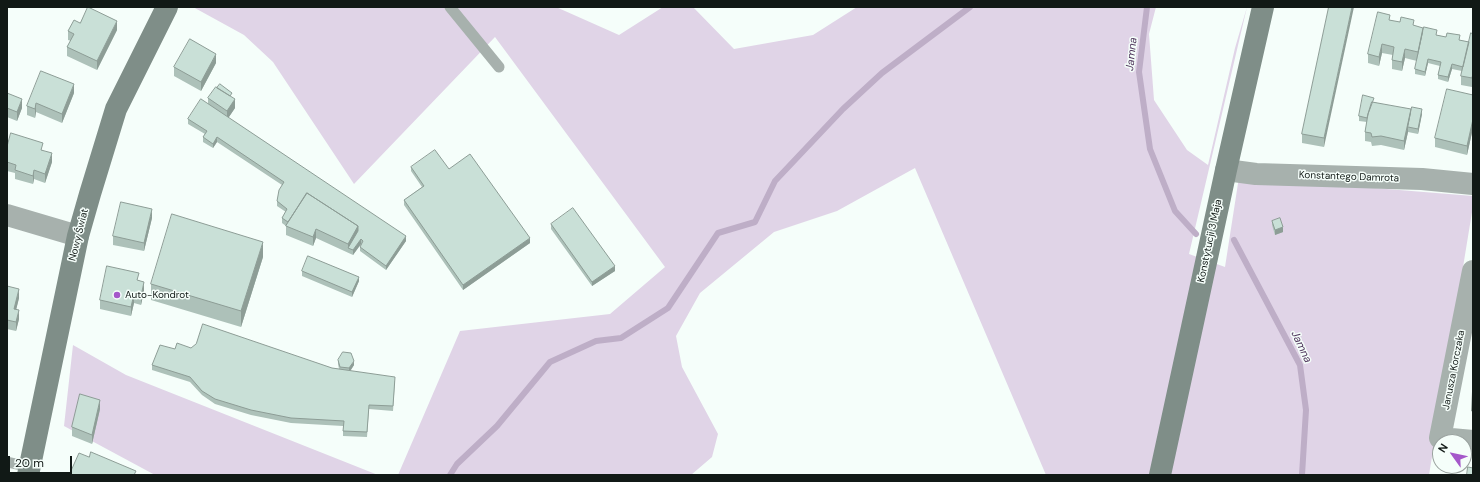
<!DOCTYPE html>
<meta charset="utf-8">
<style>
body{margin:0}
#map{position:relative;width:1480px;height:482px;overflow:hidden;background:#f5fefa;font-family:"DM Sans",sans-serif}
canvas{display:block}
.frame{position:absolute;inset:0;border:8px solid #111916;pointer-events:none}
.north{position:absolute;left:1432px;top:434px;width:40px;height:40px;box-sizing:border-box;background:#f5fefa;border:1px solid #9aa29f;border-radius:50%;rotate:303deg;font-size:11px;font-weight:700;line-height:16px;text-align:center;color:#111916}
.north::after{content:'';display:block;margin:auto;width:14px;height:18px;background:#a558ca;clip-path:polygon(50% 0,100% 100%,50% 72%,0 100%)}
.scale{position:absolute;left:8px;top:456px;width:64px;height:18px;box-sizing:border-box;border:2px solid #111916;border-top:0;padding-left:5px;font-size:12px;line-height:14px;white-space:nowrap;color:#111916;-webkit-text-stroke:3px #f5fefa;paint-order:stroke}
</style>
<div id="map">
<canvas width="1480" height="482"></canvas>
<div class="frame"></div>
<div class="north">N</div>
<div class="scale">20 m</div>
</div>
<script>
const context = document.querySelector('canvas').getContext('2d');
context.lineJoin = 'round';
function paint(path, color) {
  context.fillStyle = color;
  context.fill(path, 'evenodd');
}
function stroke(path, color, width, dash) {
  context.strokeStyle = color;
  context.lineWidth = width;
  context.lineCap = dash ? 'butt' : 'round';
  context.setLineDash(dash || []);
  context.stroke(path);
}
function label(font, color, halo, rows, align = 'center') {
  context.font = font + ' "DM Sans",sans-serif';
  context.lineWidth = 3;
  context.setLineDash([]);
  context.textBaseline = 'middle';
  context.strokeStyle = halo;
  context.fillStyle = color;
  for (const [text, x, y, turn = 0] of rows) {
    context.save();
    context.translate(x, y);
    context.rotate((+turn || 0) * Math.PI / 180);
    context.textAlign = isNaN(turn) ? turn : align;
    if (halo) context.strokeText(text, 0, 0);
    context.fillText(text, 0, 0);
    context.restore();
  }
}
paint(new Path2D(`
 M193 7H556L619 35 663 7H693L734 49 813 35 857 7H1156L1149 34 1154 100 1187 150 1208 165 1235 48 1247 7 1189 254 1225 267 1239 177 1473 196V206L1429 475H1046L915 168 837 211 774 232 700 293 676 336 682 367 718 434 712 457 691 475H398L460 331 610 314 665 267 495 37 354 184 273 62 244 35Z
 M73 345 126 375 378 475H155L64 426Z`), '#e0d4e7');
stroke(new Path2D(`
 M1147 7 1139 72 1150 149 1175 211 1196 234
 M1234 240 1300 365 1306 410 1302 475
 M450 475 457 464 497 426 550 362 596 341 621 338 668 308 718 233 755 222 775 181 843 109 882 73 970 7`), '#beaec7', 6);
stroke(new Path2D(`
 M450 7 499 67
 M7 462 30 467`), '#a7b1ad', 11);
stroke(new Path2D(`
 M1226 170 1256 174 1422 179 1473 184
 M7 215 78 236
 M1473 271 1440 438 1473 441`), '#a7b1ad', 22);
stroke(new Path2D(`
 M28 475 78 236 90 194 116 109 167 7
 M1160 475 1226 170 1263 7`), '#7f8e88', 22);
paint(new Path2D(`
 M1329 7 1324 147 1302 143V134Z
 M1390 20 1414 26 1423 32 1469 42 1473 34 1472 87 1461 85V76L1462 71 1452 69 1448 82 1438 79V75L1440 66 1428 63 1425 76 1415 74V69L1417 61 1405 58 1402 71 1392 69V60L1393 55 1382 53 1379 66 1368 63V54Z
 M80 23 117 30 97 70 67 56V47L71 41 68 40V31Z
 M216 63 201 91 174 76V67Z
 M7 93 22 108 17 121 7 117Z
 M74 93 62 123 36 112 35 118 27 115V106Z
 M1473 95V128L1467 155 1435 147V138Z
 M232 97 235 108 228 118 406 241 386 270 360 251V247L361 244 353 255 316 238 313 246 286 235V226L282 223V218L286 212 277 206V201L282 185 217 142 213 148 203 142V137L205 134 188 124V119L208 104V98Z
 M1374 102 1411 113 1422 114 1418 134 1408 132 1404 150 1381 145 1372 146 1371 142 1365 141V132L1367 122 1359 121V116Z
 M7 147 43 150 52 162 45 183 34 179 33 184 15 179V173L7 171Z
 M411 167 449 169 530 243 463 290 404 205V200L422 187 411 171Z
 M152 218 144 251 113 245V236Z
 M1272 221 1283 232 1275 235 1272 225Z
 M551 224 615 271 592 286 551 229Z
 M263 257 241 327 151 300V284Z
 M302 271 359 281 352 297 302 276Z
 M139 280 144 291 141 305 134 303 131 316 100 309V300Z
 M7 286 19 298 16 310 19 319 16 331 7 329Z
 M191 348 339 369 338 364V360L354 365 350 371 395 381 393 411 369 409 367 437 343 436V426L291 423 251 415 215 404 202 395 190 382 152 370V365L175 349Z
 M1473 381V420H1472Z
 M100 409 92 444 72 436V427Z`), '#adc1b9');
paint(new Path2D(`
 M1352 7H1354L1324 147V138Z
 M117 21V30L97 70V61Z
 M1423 28V37L1418 61V52Z
 M1382 44V53L1379 66V57Z
 M1405 49V58L1402 71V62Z
 M216 54V63L201 91V82Z
 M1428 59V63L1425 76V72Z
 M1452 64V69L1448 82V77Z
 M1473 73V82L1472 87V78Z
 M74 84V93L62 123V114Z
 M22 99V108L17 121V112Z
 M235 99V108L227 120V111Z
 M36 103V112L35 118V109Z
 M1411 109V118L1408 127V132L1404 150V141Z
 M1422 109V114L1418 134V129Z
 M1473 119V128L1467 155V146Z
 M217 137V142L213 148V144Z
 M52 153V162L45 183V174Z
 M34 170V179L33 184V176Z
 M152 209V218L144 251V243Z
 M358 226V235L348 248V244Z
 M1283 227V232L1275 235V230Z
 M316 229V238L313 246V237Z
 M406 236V241L386 270V266Z
 M530 238V243L463 290V285Z
 M361 239V244L353 255V250Z
 M263 242V257L241 327V311Z
 M615 266V271L592 286V282Z
 M359 277V281L352 297V292Z
 M144 282V291L141 305V296Z
 M19 289V298L14 318V309Z
 M134 294V303L131 316V307Z
 M19 310V319L16 331V322Z
 M8 350V359L7 365V357Z
 M354 361V365L349 373V368Z
 M100 400V409L92 444V435Z`), '#8d9d96');
const building = new Path2D(`
 M88 7 117 21 97 61 67 47 74 34 68 31 74 20 80 23Z
 M1329 7H1352L1324 138 1302 134Z
 M1378 12 1390 15 1389 20 1400 22 1401 17 1414 20 1413 25 1423 28 1418 52 1405 49 1402 62 1392 60 1394 47 1382 44 1379 57 1368 54Z
 M1424 27 1437 30 1436 35 1446 37 1447 33 1460 35 1459 40 1469 42 1463 67 1452 64 1448 77 1438 75 1441 62 1428 59 1425 72 1415 69Z
 M1471 33 1473 34V73L1472 78 1461 76Z
 M190 39 216 54 201 82 174 67Z
 M41 71 74 84 62 114 36 103 35 109 27 106Z
 M220 84 232 93 230 96 217 88Z
 M216 87 235 99 227 111 208 98Z
 M1447 89 1473 95V119L1467 146 1435 138Z
 M7 93 22 99 17 112 7 108Z
 M1363 95 1374 98 1368 114 1367 118 1359 116Z
 M201 99 406 236 386 266 360 247 363 241 361 239 353 250 348 248 358 231V226L307 193 288 222 282 218 287 209 277 201 279 190 284 182 217 137 213 144 203 137 207 131 188 119Z
 M1372 102 1411 109 1404 141 1381 136 1372 137 1371 133 1365 132 1368 114Z
 M1412 107 1422 109 1418 129 1408 127Z
 M11 133 43 143 41 150 52 153 45 174 34 170 33 176 15 170 16 165 7 162V147Z
 M435 150 449 169 470 154 530 238 463 285 404 200 424 186 411 167Z
 M307 193 358 226 348 244 316 229 313 237 286 226Z
 M121 202 152 209 144 243 113 236Z
 M573 208 615 266 592 282 551 224Z
 M172 214 263 242 241 311 151 284Z
 M1280 218 1283 227 1275 230 1272 221Z
 M308 256 359 277 352 292 302 271Z
 M107 266 139 273 137 280 144 282 141 296 134 294 131 307 100 300Z
 M7 286 19 289 14 309 19 310 16 322 7 320Z
 M203 324 332 368 395 377 393 406 369 405 367 432 343 431 344 421 291 418 251 410 215 399 202 391 190 377 152 365 160 345 175 349 177 343 191 348 196 344Z
 M343 352 351 353 354 361 349 368 340 367 338 360Z
 M1473 381V411H1472Z
 M80 394 100 400 92 435 72 427Z
 M91 452 136 471 134 475H73L70 473 79 453 89 457Z
 M1468 467 1473 468V475H1467Z`);
paint(building, '#c9e0d7');
stroke(building, '#8d9d96', 1);
for (const [x, y, r, color] of [
 [117,295,4,"#a558ca"]
]) {
  const dot = new Path2D();
  dot.arc(x, y, r, 0, 2 * Math.PI);
  context.fillStyle = color;
  context.fill(dot);
  stroke(dot, '#f5fefa', 1.5);
}
label('10px', '#111916', '#f5fefa', [
 ["Konstantego Damrota",1349,177,2],
 ["Nowy Świat",79,235,-76],
 ["Konstytucji 3 Maja",1210,241,-78],
 ["Janusza Korczaka",1454,370,-79]
]);
label('10px', '#111916', '#f5fefa', [
 ["Auto-Kondrot",125,295]
], 'left');
label('italic 11px', '#52395f', '#f5fefa', [
 ["Jamna",1132,54,-84],
 ["Jamna",1301,347,65]
]);
</script>
